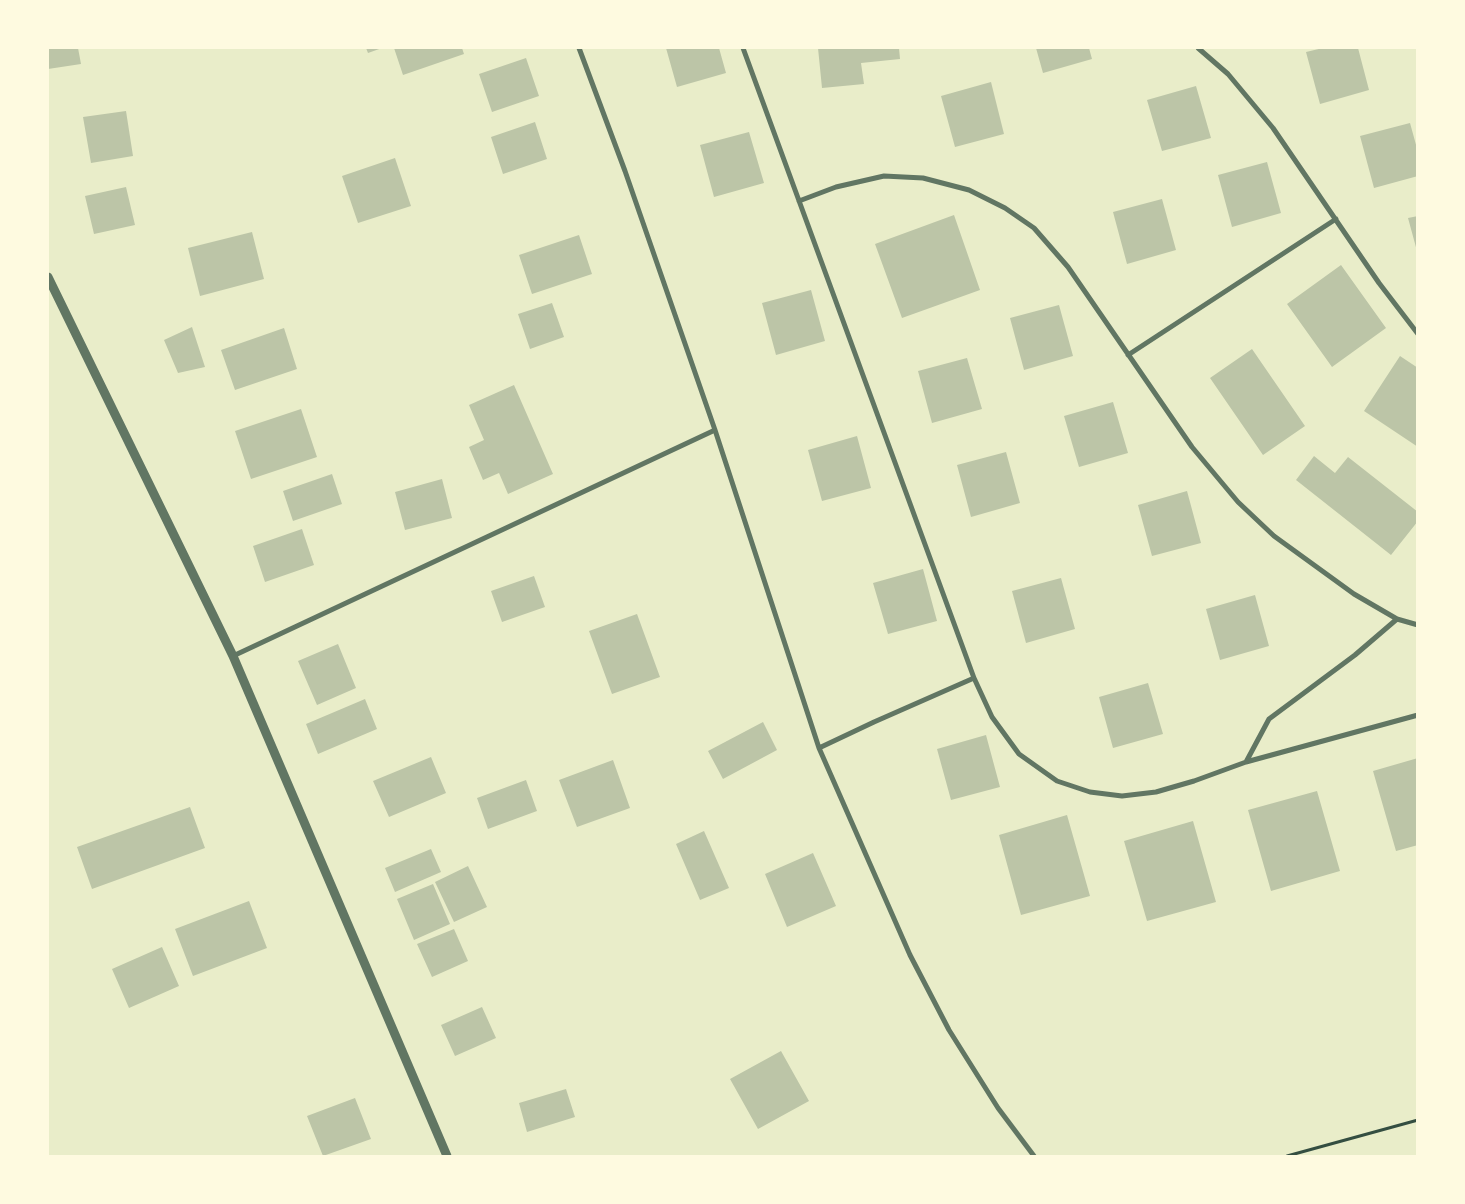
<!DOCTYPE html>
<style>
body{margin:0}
#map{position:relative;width:1465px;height:1204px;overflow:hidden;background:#e9edc9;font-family:Mulish,sans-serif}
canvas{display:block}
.frame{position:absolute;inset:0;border:49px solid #fefae0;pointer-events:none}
</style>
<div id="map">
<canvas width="1465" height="1204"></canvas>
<div class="frame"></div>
</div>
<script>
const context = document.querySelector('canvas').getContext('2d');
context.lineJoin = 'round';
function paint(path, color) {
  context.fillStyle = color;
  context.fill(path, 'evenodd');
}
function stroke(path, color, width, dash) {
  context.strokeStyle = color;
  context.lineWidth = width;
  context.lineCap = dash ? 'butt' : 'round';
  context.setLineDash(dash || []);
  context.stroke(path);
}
paint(new Path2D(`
 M48 48H78L81 64 48 69Z
 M366 48H382L368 53Z
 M394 48H462L464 54 403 75Z
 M666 48H719L726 73 677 87Z
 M818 48H899L900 59 861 63 864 84 822 88Z
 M1036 48H1089L1092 59 1043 73Z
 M1323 48H1358L1369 90 1320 104 1306 52Z
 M526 58 539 96 492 112 479 74Z
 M991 82 1004 134 955 147 941 96Z
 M1196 86 1211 138 1162 151 1147 100Z
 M126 111 133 156 91 163 83 117Z
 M535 122 547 159 503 174 491 137Z
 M1410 123 1418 152V176L1374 188 1360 136Z
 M749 132 764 183 714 197 700 145Z
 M395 158 411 206 358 223 342 176Z
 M1267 162 1281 213 1232 227 1218 175Z
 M126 187 135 225 94 234 85 196Z
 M1162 199 1176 250 1127 264 1113 212Z
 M954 215 980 290 902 318 875 244Z
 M1418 216V251H1417L1408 218Z
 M252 232 264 279 200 296 188 248Z
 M579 235 592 274 532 294 519 255Z
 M1341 265 1386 328 1332 367 1287 304Z
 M811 290 825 341 776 355 762 303Z
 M552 303 564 337 530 349 518 314Z
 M1059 305 1073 356 1024 370 1010 318Z
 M192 327 205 367 178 373 164 340Z
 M284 328 297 369 235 390 221 350Z
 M1252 349 1305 426 1263 455 1210 378Z
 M1400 356 1418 368V447L1364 411Z
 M967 358 982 409 932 423 918 371Z
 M514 385 553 474 508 494 499 473 483 480 469 447 484 440 469 405Z
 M1113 402 1128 453 1079 467 1064 416Z
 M301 409 317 457 251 479 235 431Z
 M857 436 871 488 822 501 808 450Z
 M1006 452 1020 503 971 517 957 465Z
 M1314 456 1335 473 1348 457 1418 512V521L1391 555 1296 480Z
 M332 474 342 504 293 521 283 491Z
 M442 479 452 518 405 530 395 492Z
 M1187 491 1201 543 1152 556 1138 505Z
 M302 529 314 565 265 582 253 546Z
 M923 569 937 621 888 634 873 583Z
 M534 576 545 607 502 622 491 591Z
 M1061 578 1075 629 1026 643 1012 591Z
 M1255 595 1269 646 1220 660 1206 609Z
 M637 614 660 677 612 694 589 631Z
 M338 644 356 688 317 705 298 661Z
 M1148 683 1163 734 1113 748 1099 697Z
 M365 699 377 729 318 754 306 724Z
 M763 722 777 750 723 779 708 751Z
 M986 735 1000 787 951 800 937 749Z
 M431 757 446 793 389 817 373 781Z
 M1418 758V845L1396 851 1373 771Z
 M613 760 630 808 577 827 559 780Z
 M526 780 537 811 488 829 477 798Z
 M1317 791 1340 871 1271 891 1248 810Z
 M190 807 205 848 92 889 77 847Z
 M1067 815 1090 896 1021 915 999 835Z
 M1193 821 1216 902 1147 921 1124 841Z
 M704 831 729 888 700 900 676 844Z
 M431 849 441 872 395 892 385 868Z
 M813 853 836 906 787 927 765 874Z
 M468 866 487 907 454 922 435 882Z
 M433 884 450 924 414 940 397 899Z
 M249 901 267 948 193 976 175 929Z
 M454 929 468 961 432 977 417 944Z
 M162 947 179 986 129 1008 112 969Z
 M482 1007 496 1038 455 1056 441 1025Z
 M781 1051 809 1101 758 1129 730 1079Z
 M566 1089 575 1117 527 1132 519 1103Z
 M355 1098 371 1139 323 1156 307 1116Z`), '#bcc5a7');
stroke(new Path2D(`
 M1287 1156 1418 1120`), '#344e41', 3);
stroke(new Path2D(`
 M579 48 625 171 715 430 819 748 910 955 949 1030 998 1108 1034 1156
 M743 48 974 678 992 717 1019 754 1057 781 1090 792 1122 796 1156 792 1194 781 1246 762 1418 715
 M1198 48 1228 74 1273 128 1379 283 1418 334
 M799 201 836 187 884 176 923 178 969 190 1005 208 1034 228 1068 267 1192 447 1238 502 1274 536 1354 594 1397 619 1418 625
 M1128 355 1336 219
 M233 656 715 430
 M819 748 874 722 974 678
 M1246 762 1269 719 1355 655 1397 619`), '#617663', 5);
stroke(new Path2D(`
 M48 277 233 656 447 1156`), '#617663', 9);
</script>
